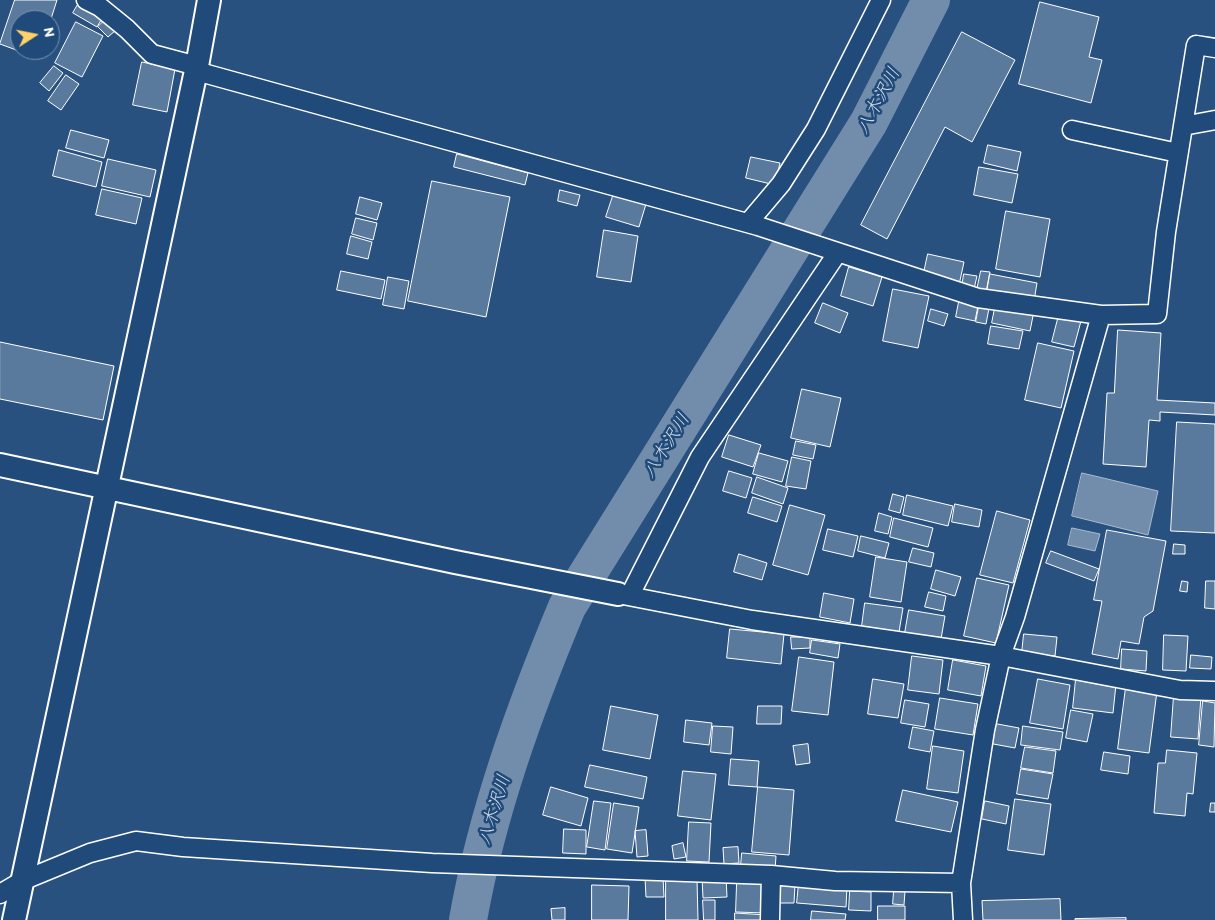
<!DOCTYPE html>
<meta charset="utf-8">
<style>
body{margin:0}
#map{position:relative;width:1215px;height:920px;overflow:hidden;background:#28517f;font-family:Itim,sans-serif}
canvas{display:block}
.north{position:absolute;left:10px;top:10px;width:50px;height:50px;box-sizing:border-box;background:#1f4a7a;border:1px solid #7992af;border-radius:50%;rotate:79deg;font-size:14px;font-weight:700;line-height:20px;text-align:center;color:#fff}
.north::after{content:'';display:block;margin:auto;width:18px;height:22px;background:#ffd166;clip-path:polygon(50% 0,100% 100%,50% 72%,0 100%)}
</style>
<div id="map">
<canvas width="1215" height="920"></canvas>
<div class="north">N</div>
</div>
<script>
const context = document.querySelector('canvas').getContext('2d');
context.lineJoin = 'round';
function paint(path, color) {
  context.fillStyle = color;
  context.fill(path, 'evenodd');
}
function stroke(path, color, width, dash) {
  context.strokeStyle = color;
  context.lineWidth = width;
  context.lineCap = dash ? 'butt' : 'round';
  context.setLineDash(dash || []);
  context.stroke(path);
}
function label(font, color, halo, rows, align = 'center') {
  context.font = font + ' Itim,"Klee One",sans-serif';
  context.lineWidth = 5;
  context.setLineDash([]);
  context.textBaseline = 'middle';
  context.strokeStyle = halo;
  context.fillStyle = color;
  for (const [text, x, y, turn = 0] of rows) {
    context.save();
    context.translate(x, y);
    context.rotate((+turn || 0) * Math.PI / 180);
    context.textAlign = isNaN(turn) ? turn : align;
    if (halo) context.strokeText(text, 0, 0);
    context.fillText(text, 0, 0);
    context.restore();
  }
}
const water = new Path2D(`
 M1082 473 1158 491 1148 535 1072 516Z
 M1072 528 1100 534 1095 551 1068 545Z`);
paint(water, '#718dab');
stroke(water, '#aabbcd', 1);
stroke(new Path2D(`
 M468 920C487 812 525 708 567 607L869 122 931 0`), '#718dab', 38);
const building = new Path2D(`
 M15 0H57L50 22V20H20V50H41L38 58 0 44Z
 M80 1 104 15 97 27 73 13Z
 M1040 2 1099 17 1089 57 1102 60 1091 103 1019 84Z
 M106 19 116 30 108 37 98 27Z
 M76 22 103 36 82 77 55 63Z
 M962 32 1015 60 972 142 945 127 887 239 861 225Z
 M142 62 175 69 167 112 133 105Z
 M54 66 63 73 49 91 40 83Z
 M66 75 79 84 61 110 48 101Z
 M71 130 109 140 104 158 66 148Z
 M988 145 1021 152 1017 171 984 163Z
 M59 150 102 162 96 187 53 176Z
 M457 154 528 173 525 185 454 167Z
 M751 157 780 163 775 185 746 178Z
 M108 159 156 170 150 197 102 186Z
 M979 167 1018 174 1012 203 974 195Z
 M432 181 510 197 486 317 408 301Z
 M102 189 142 198 136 224 96 215Z
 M560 190 580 195 577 206 558 201Z
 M614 193 646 204 639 227 606 217Z
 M360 197 382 203 377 220 356 214Z
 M1006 211 1050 219 1040 277 996 269Z
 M356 218 377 223 373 240 352 234Z
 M604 230 638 236 631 282 597 277Z
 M351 236 372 242 368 259 347 254Z
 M928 254 964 262 959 285 923 277Z
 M849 267 882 277 873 306 841 296Z
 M341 271 385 280 381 299 337 290Z
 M981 271 990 272 986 292 977 290Z
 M964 274 977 276 974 289 962 287Z
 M990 274 1037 283 1034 301 987 292Z
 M388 277 409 281 404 309 383 305Z
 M893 289 929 296 918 348 883 341Z
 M960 297 979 301 975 321 956 317Z
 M980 301 990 303 986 324 976 322Z
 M823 303 848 313 840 333 815 323Z
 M996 303 1034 311 1030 331 992 323Z
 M931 309 948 314 944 326 928 321Z
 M1059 315 1081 321 1074 347 1052 342Z
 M991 326 1023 331 1019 349 988 344Z
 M1118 330 1161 333 1157 400 1215 403V415L1160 412V421L1149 420 1146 467 1103 464 1107 393H1114Z
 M0 342 114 366 103 420 0 399Z
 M1038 343 1074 351 1061 408 1025 400Z
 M802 389 841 398 830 447 791 438Z
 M1177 422 1215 424V533L1171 531Z
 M729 435 761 445 753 467 722 457Z
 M796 441 816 445 813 459 793 455Z
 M759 453 788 461 782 482 753 474Z
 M792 457 811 461 806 489 786 486Z
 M729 471 752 478 746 498 723 491Z
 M757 477 788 488 783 504 752 493Z
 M893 494 904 497 900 513 889 510Z
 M907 495 953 506 948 526 903 515Z
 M753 497 782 506 777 522 748 513Z
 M955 504 982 510 979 527 952 522Z
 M790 505 825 515 808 575 773 565Z
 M997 511 1030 520 1013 583 980 575Z
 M879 513 892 517 888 534 875 531Z
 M894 518 933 528 928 547 890 537Z
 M828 529 858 536 853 557 823 550Z
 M1107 530 1166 541 1153 611 1144 617 1139 644 1121 641 1118 659 1092 654 1102 601 1094 600Z
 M861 536 889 543 885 558 858 551Z
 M1174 544 1185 545V554H1173Z
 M913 548 934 553 931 567 909 562Z
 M1051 551 1099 569 1094 581 1046 563Z
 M739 554 767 563 762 580 734 572Z
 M876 557 907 562 901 602 870 597Z
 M936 570 961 577 955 596 931 589Z
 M977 578 1009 585 996 643 964 636Z
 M1182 581 1188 582 1187 592 1180 591Z
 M1206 581H1215V609L1205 608Z
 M929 592 946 596 943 611 925 607Z
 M824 593 854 599 850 623 820 617Z
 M865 603 903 608 899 632 862 626Z
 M909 610 945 616 941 639 905 633Z
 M730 629 784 634 781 664 727 658Z
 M1024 634 1057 637 1055 656 1022 653Z
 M1164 635 1188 636 1186 671 1163 670Z
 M791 637H810V648L792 649Z
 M812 640 840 644 838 658 810 653Z
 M1122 649 1147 651 1146 671 1121 669Z
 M1191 655 1212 657 1211 669 1190 668Z
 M912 656 943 660 939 694 908 690Z
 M799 657 834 662 828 715 792 711Z
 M953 660 986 666 981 696 948 690Z
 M873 679 904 684 898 718 868 714Z
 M1038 679 1070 685 1063 729 1030 723Z
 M1076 679 1116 684 1113 713 1073 708Z
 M1126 687 1157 691 1149 753 1118 749Z
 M1174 695 1201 696 1198 739 1171 737Z
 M940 698 978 704 973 735 935 729Z
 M905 700 929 704 925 727 901 723Z
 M1203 701 1215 703 1214 747 1199 745Z
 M611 706 658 715 650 759 603 750Z
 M758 706H782L781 724H757Z
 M1071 710 1093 714 1087 742 1066 738Z
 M686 720 712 723 709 745 684 742Z
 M992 723 1019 728 1015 748 988 743Z
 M713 726 733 727 731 754 711 752Z
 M1023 726 1063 732 1060 750 1021 745Z
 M913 727 934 731 930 752 909 748Z
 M808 744 810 763 796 765 793 746Z
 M933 746 964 751 958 793 927 789Z
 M1025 747 1056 751 1053 773 1021 768Z
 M1167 750 1197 753 1193 794 1187 793 1185 816 1154 813 1158 763H1165Z
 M1104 752 1130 756 1128 774 1101 770Z
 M731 759 759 761 757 787 729 785Z
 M590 765 647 777 643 799 585 787Z
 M1021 769 1053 774 1048 799 1017 794Z
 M683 771 716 774 711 820 678 816Z
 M551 787 588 798 581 826 543 815Z
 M758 787 794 790 789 855 752 852Z
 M903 790 958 802 951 832 896 821Z
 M1015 799 1051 804 1044 855 1008 850Z
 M594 801 611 803 605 850 587 847Z
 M985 801 1009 806 1006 824 982 819Z
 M614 803 639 807 632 853 607 849Z
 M1211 803H1215V812H1210Z
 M689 822 711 823 709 862 687 861Z
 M564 829 586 830V854L563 853Z
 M646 830 648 856 637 857 635 831Z
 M683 843 686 857 674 859 672 846Z
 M738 847 739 863 724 864 723 848Z
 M742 853 776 856 775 870 741 866Z
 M726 876 727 897 703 898 702 877Z
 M663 877 664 897H646L645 878Z
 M666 880H697L698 920H666Z
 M737 883 766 884 765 913 736 912Z
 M799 883 847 887 846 907 797 903Z
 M592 885 629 886 628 920H592Z
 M777 885H795L794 903H777Z
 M850 891 871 892V911L849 910Z
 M894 891H905L904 905 893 904Z
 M1060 899 1061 920H983L982 901Z
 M703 900H715V920H704Z
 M878 906H905V920H878Z
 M565 908V920H552L551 909Z
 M812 911 846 914 845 920H811Z
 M735 913 767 915V920H735Z
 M1126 918V920H1075V919Z`);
paint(building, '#5a7a9d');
stroke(building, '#fff', 1);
const minor = new Path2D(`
 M86 0 100 7 127 29 152 54 197 66
 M196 71 758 226 978 298 1101 315 1157 314 1166 232 1196 45 1215 48
 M1183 126 1215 120
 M1072 130 1178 153
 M748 223 781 184 816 129 881 0
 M618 594 752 620 1001 656 1180 690 1215 691
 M630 595 700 457 838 252
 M0 894 22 881 90 853 136 841 183 847 432 863 771 875 835 881 961 883
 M770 920 771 875
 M963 920 961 883 985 730 1001 656 1015 617 1101 315`);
const tertiary = new Path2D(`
 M0 465 455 562 618 594
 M14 920 197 66 209 0`);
stroke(minor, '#fff', 21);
stroke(tertiary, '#fff', 26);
stroke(minor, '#1f4a7a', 18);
stroke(tertiary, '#1f4a7a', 22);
label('italic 18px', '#d4dde6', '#1f4a7a', [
 ["八木沢川",879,101,-62],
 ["八木沢川",667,446,-58],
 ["八木沢川",495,810,-73]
]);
</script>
